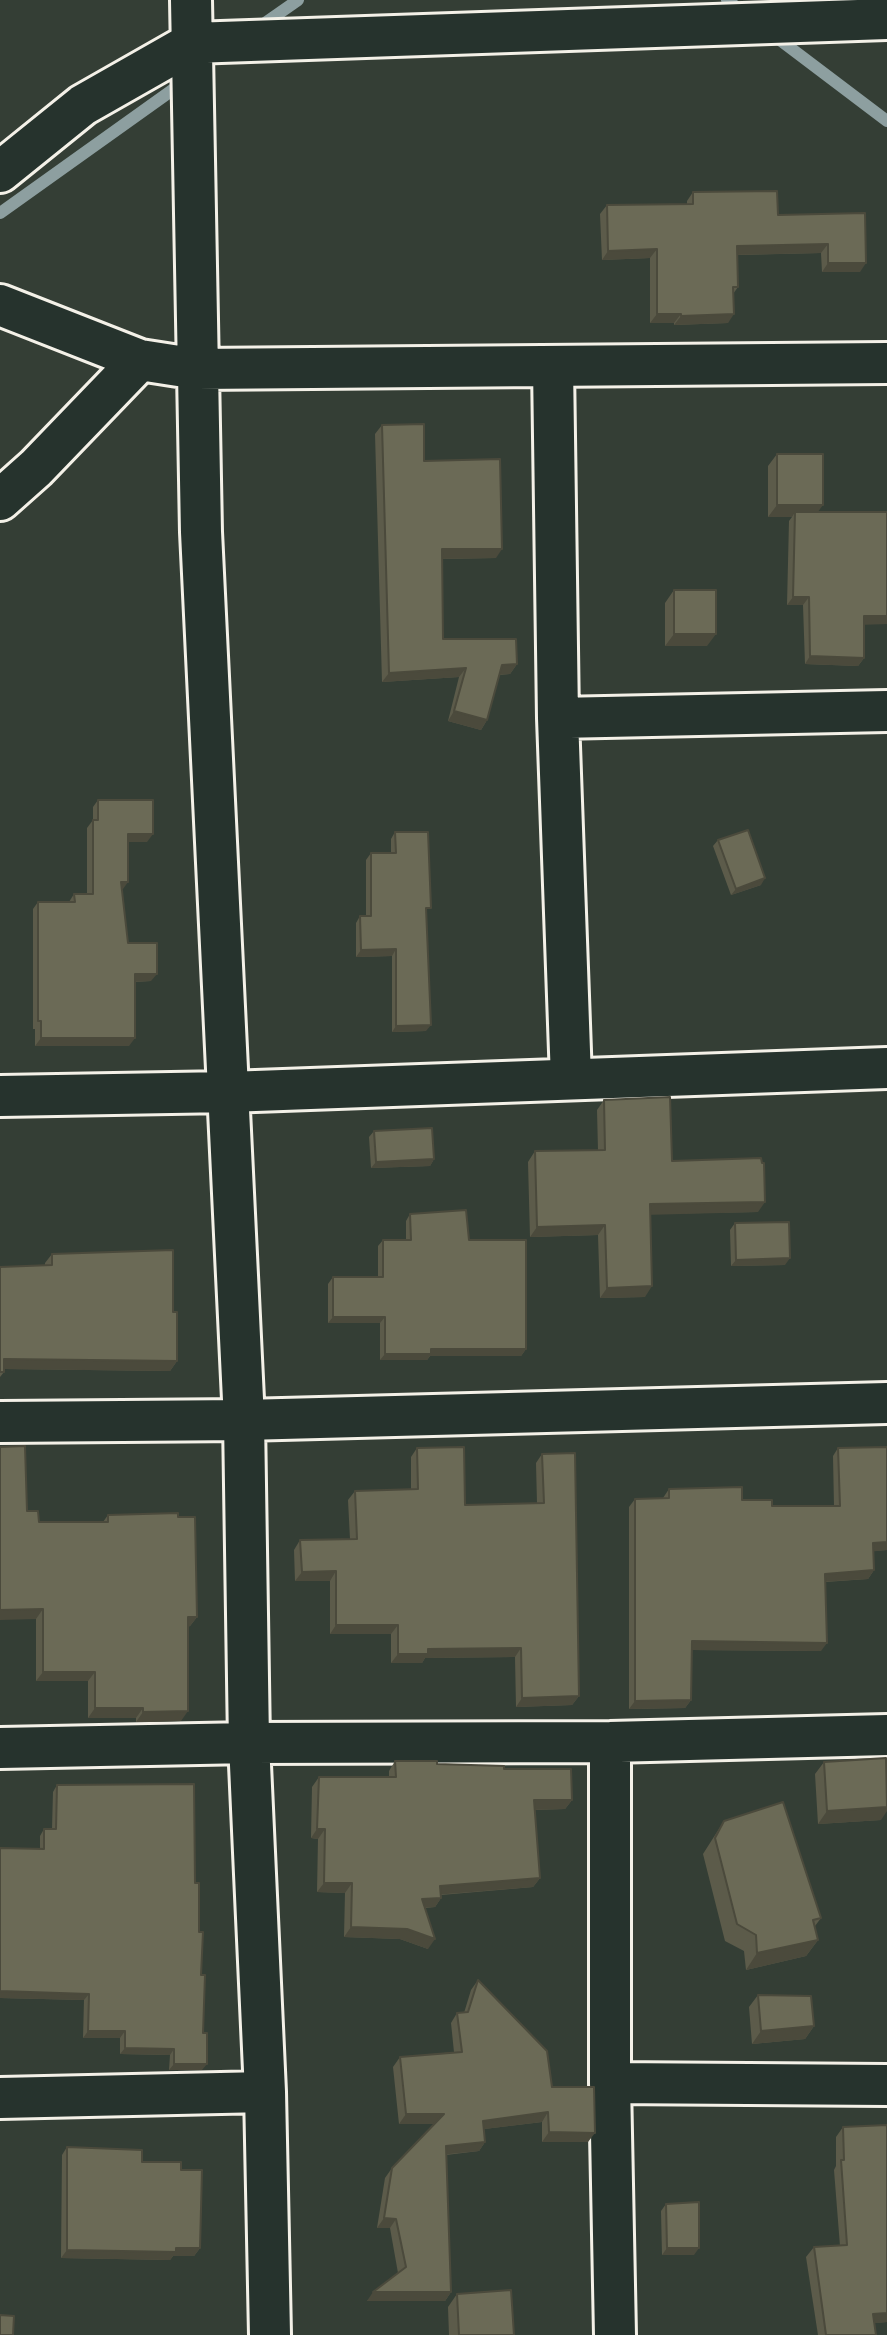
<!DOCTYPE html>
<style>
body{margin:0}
canvas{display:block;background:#343e35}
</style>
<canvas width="887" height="2335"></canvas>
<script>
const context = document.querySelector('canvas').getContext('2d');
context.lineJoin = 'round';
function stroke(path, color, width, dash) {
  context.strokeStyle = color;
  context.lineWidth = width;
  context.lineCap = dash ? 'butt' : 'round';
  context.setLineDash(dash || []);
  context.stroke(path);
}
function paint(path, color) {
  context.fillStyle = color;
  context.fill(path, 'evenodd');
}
stroke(new Path2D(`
 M727 0 744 13
 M258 28 298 0
 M772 34 887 121
 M0 213 185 81`), '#8d9fa0', 12);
const minor = new Path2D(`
 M191 0 201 532 244 1420 249 1743 265 2092 270 2335
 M0 172 83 105 192 43 887 19
 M0 305 140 360 198 369 887 363
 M553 366 558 718 571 1079
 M0 500 36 468 140 360
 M558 718 887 711
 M0 1096 228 1092 887 1068
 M0 1422 244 1420 887 1403
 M610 1742V2083L615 2335
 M0 1748 249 1743 610 1742 887 1735
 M610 2083 887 2085
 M0 2098 265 2092`);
stroke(minor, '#f4f1e8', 46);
stroke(minor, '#26332d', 40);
paint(new Path2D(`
 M693 192 778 215 865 213 860 272H822L821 253 738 255V287L733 294 728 323 674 325V323H650V258L602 260 600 214 607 205 687 204V201Z
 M382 425 424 461 496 558 442 559 443 639 517 664 510 674 499 675 487 720 481 730 448 721 459 677 382 682 375 434Z
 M777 454 817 512H887V624H864V658L858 666 805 664 803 605H787L789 521 792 517H768V466Z
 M674 590 707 646H665V603Z
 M98 800 147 842H128L122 889 128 943 151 981 135 982 129 1046H35V1029H33V909L38 902H69L74 894H87V828L93 820V807Z
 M395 832 427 914 426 1031 392 1032V956L356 957V923L360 916H366V860L371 853H391V839Z
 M718 840 761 885 731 895 713 846Z
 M604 1100 672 1161 762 1163 758 1212 650 1214 645 1297 600 1298 598 1235 530 1237 528 1162 535 1151 598 1150 597 1110Z
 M374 1131 434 1159 430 1166 371 1168 369 1137Z
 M410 1214 469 1240 526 1349 521 1356H430L427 1360H380V1323H328V1284L333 1277H378V1246L383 1240H406V1221Z
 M735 1223 785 1265 731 1266 730 1230Z
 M52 1254 173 1312 177 1361 170 1371 4 1369V1372L0 1377V1267L45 1266V1263Z
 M887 1447V1550L873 1551 874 1570 868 1579 825 1582 821 1651 692 1650 691 1700 685 1708 629 1709V1507L635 1499 663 1498 669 1489 772 1506H834L833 1456 838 1448Z
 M417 1448 465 1505 537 1503 536 1463 542 1454 579 1696 572 1705 516 1707 515 1657 425 1658 422 1663H391V1634H330V1581H295L294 1550 300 1540 350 1539 348 1500 355 1491 411 1489V1457Z
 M27 1511 39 1522H103L108 1515 178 1517 197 1617 190 1626 188 1627 181 1721 136 1722V1718H88V1681H36V1619Z
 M395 1761 504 1769 572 1800 565 1809 535 1810 540 1878 533 1887 441 1895V1898L435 1907 425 1908 428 1949 400 1939 344 1937 345 1893 317 1892 318 1839 311 1838 312 1787 319 1777H389V1771Z
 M824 1762 881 1820 818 1824 815 1774Z
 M57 1785 195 1883 201 1975 202 2070H169L170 2055 120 2054V2038H83L84 2000 0 1998V1848L40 1849V1836L44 1829H52L53 1792Z
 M724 1821 821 1918 815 1926 818 1940 806 1956 746 1970 744 1951 725 1941 703 1854Z
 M478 1980 552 2087 588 2142H542V2122L484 2129 485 2142 479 2151 446 2155 451 2292 445 2301H367L398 2273 390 2228H377L385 2178 392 2168 435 2124H399L393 2067 400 2057 454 2052 451 2023 457 2013H464L471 1990Z
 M758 1995 814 2026 805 2039 752 2044 749 2007Z
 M887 2125V2322L874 2323 876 2335H818L806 2257 814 2247 840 2246 834 2170 836 2166V2137L843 2127Z
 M67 2147 181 2170 200 2248 194 2256H173L170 2260 61 2258 62 2155Z
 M666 2204 694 2255H662L661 2211Z
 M457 2294 514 2335H449L448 2307Z`), '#5c5b4a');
paint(new Path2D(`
 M828 244 821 253 731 255 737 246Z
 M657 249 650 258 602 260 608 251Z
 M828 263H866L860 272H822Z
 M657 314H681L674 323H650Z
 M734 314 728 323 674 325 681 316Z
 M777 505H823L814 517 795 512 792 517H768Z
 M442 549H502L496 558 435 559Z
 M793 597H809L803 605H787Z
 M864 616H887V624L858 625Z
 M674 634H716L707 646H665Z
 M810 656 864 658 858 666 805 664Z
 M517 664 510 674 495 675 502 665Z
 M466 668 459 677 382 682 389 673Z
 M454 711 487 720 481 730 448 721Z
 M128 834H153L147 842H123Z
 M765 878 761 885 731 895 736 889Z
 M121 882H128L123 889H116Z
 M396 949 392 956 356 957 361 950Z
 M135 974H157L151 981 129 982Z
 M431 1025 426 1031 392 1032 396 1026Z
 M41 1038H135L129 1046H35Z
 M434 1159 430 1166 371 1168 376 1162Z
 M765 1202 758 1212 643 1215 650 1204Z
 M605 1225 598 1235 530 1237 537 1227Z
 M790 1258 785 1265 731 1266 736 1260Z
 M652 1286 645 1297 600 1298 607 1288Z
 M333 1317H385L380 1323H328Z
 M431 1349H526L521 1356H430L427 1360H380L385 1354Z
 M4 1359 177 1361 170 1371 0 1369Z
 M887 1542V1550L867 1552 873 1543Z
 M874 1570 868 1579 819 1582 825 1574Z
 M336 1571 330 1581H295L302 1572Z
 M43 1609 36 1619 0 1620V1610Z
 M188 1617H197L190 1626 181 1627Z
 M336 1625H398L391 1634H330Z
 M692 1641 827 1643 821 1651 686 1650Z
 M521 1648 515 1657 425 1658 422 1663H391L398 1654 428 1649Z
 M43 1672H95L88 1681H36Z
 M579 1696 572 1705 516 1707 522 1698Z
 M691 1700 685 1708 629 1709 635 1701Z
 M95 1708H143L136 1718H88Z
 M188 1711 181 1721 136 1722 143 1712Z
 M534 1800H572L565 1809 528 1810Z
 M887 1807V1811L881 1820 818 1824 827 1811Z
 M317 1829H325L318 1839 311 1838Z
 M540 1878 533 1887 434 1895 440 1886Z
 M324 1883H352L345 1893 317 1892Z
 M441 1898 435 1907 415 1908 422 1899Z
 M351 1927 407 1929 435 1939 428 1949 400 1939 344 1937Z
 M818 1940 806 1956 746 1970 757 1953Z
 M0 1991 89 1994 84 2000 0 1998Z
 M814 2026 805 2039 752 2044 761 2031Z
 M88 2031H125L120 2038H83Z
 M125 2048 174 2049 170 2055 120 2054Z
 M174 2064H207L202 2070H169Z
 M548 2112 542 2122 476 2130 483 2121Z
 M406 2114H444L438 2124H399Z
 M549 2132 595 2133 588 2142H542Z
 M485 2142 479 2151 439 2155 446 2146Z
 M384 2218 396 2219 390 2228H377Z
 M176 2248H200L194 2256H173L170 2260 61 2258 67 2250Z
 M667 2248H699L694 2255H662Z
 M373 2292H451L445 2301H367Z
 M887 2313V2322L866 2324 873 2314Z`), '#4b4a3c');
const building = new Path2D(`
 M777 191 778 215 865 213 866 263H828V244L737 246 738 287H733L734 314 681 316V314H657V249L608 251 607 205 693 204V192Z
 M424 424V461L500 459 502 549H442L443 639H516L517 664 502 665 487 720 454 711 466 668 389 673 382 425Z
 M777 454H823V505H777Z
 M795 512H887V616H864V658L810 656 809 597H793Z
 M674 590H716V634H674Z
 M98 800H153V834H128V882H121L128 943H157V974H135V1038H41V1021H38V902H75L74 894H93V820H98Z
 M748 830 765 878 736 889 718 840Z
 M395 832H428L431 908H426L431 1025 396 1026V949L361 950 360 916H371V853H396Z
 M670 1097 672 1161 761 1158 762 1163H764L765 1202 650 1204 652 1286 607 1288 605 1225 537 1227 535 1151 605 1150 604 1100Z
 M432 1128 434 1159 376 1162 374 1131Z
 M466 1210 469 1240H526V1349H431V1354H385V1317H333V1277H383V1240H411L410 1214Z
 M789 1222 790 1258 736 1260 735 1223Z
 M173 1250V1312H177V1361L4 1359V1372H0V1267L52 1265V1254Z
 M25 1446 27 1511H38L39 1522H108V1515L178 1513V1517H195L197 1617H188V1711L143 1712V1708H95V1672H43V1609L0 1610V1447Z
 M464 1447 465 1505 544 1503 542 1454 575 1453 579 1696 522 1698 521 1648 428 1649V1654H398V1625H336V1571L302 1572 300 1540 357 1539 355 1491 418 1489 417 1448Z
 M887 1447V1542L873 1543 874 1570 825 1574 827 1643 692 1641 691 1700 635 1701V1499L669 1498V1489L742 1487V1500H772V1506H840L838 1448Z
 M886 1758 887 1807 827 1811 824 1762Z
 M395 1761H437V1764L504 1766V1769H571L572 1800H534L540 1878 440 1886 441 1898 422 1899 435 1939 407 1929 351 1927 352 1883H324L325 1829H317L319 1777H396Z
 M194 1784 195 1883H199V1932H203L201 1975H205L203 2033H207V2064H174V2049L125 2048V2031H88L89 1994 0 1991V1848L44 1849V1829H56L57 1785Z
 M783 1802 821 1918 813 1920 818 1940 757 1953 756 1935 737 1924 715 1838 724 1821Z
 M478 1980 547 2051 552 2087H594L595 2133 549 2132 548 2112 483 2121 485 2142 446 2146 451 2292H373L406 2267 396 2219 384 2218 392 2168 444 2114H406L400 2057 462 2052 457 2013 468 2012Z
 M758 1995 811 1996 814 2026 761 2031Z
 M887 2125V2313L873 2314 876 2335H826L814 2247 847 2245 841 2160H844L843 2127Z
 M67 2147 142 2150V2162H181V2170H202L200 2248H176V2252L67 2250Z
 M699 2202V2248H667L666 2204Z
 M511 2290 514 2335H459L457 2294Z
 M0 2315 14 2316 13 2335H0Z`);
paint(building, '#6b6a56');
stroke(building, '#4b4a3c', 2);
</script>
